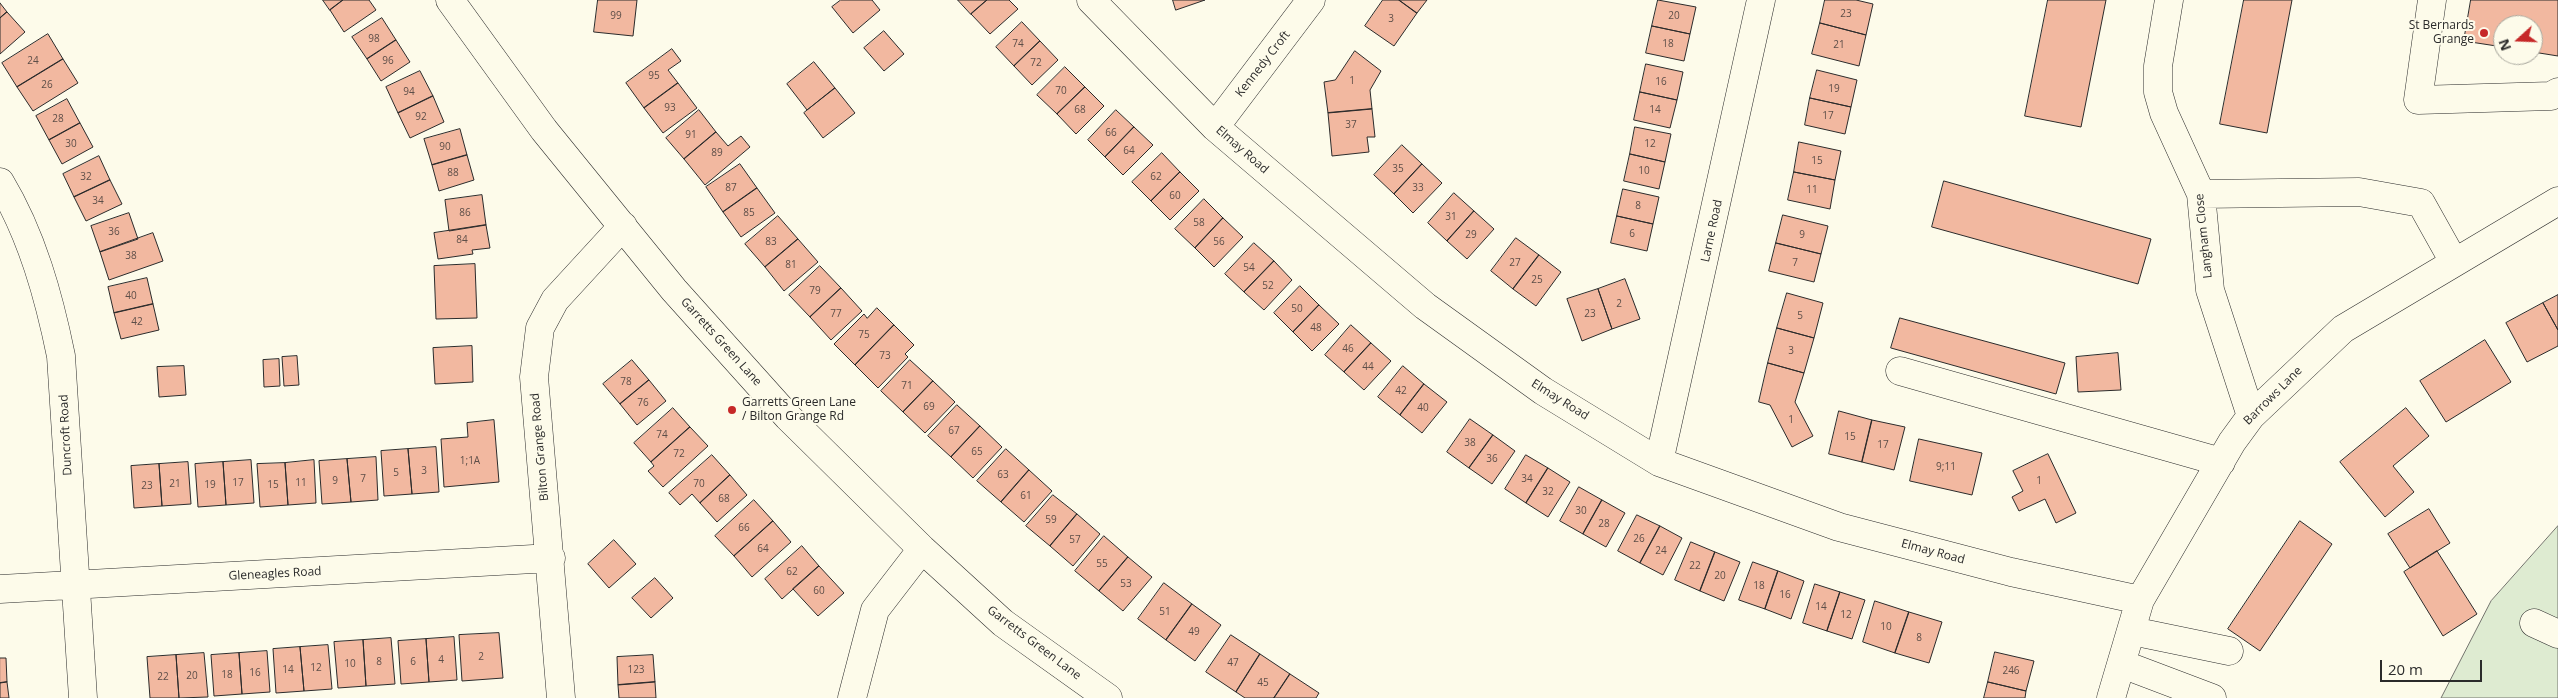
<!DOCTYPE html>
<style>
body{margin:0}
#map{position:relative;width:2558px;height:698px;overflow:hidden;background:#fdfbea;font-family:"Open Sans",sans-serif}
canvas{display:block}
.north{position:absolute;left:2493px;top:15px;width:50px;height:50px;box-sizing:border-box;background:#fdfbea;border:1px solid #a9a89e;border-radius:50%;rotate:250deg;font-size:14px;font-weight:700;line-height:20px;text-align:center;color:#2b2b2b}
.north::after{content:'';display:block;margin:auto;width:18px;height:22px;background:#c62828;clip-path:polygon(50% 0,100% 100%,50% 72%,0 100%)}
.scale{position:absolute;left:2380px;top:660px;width:102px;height:22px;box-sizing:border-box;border:2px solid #2b2b2b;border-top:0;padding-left:6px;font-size:15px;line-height:18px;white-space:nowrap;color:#2b2b2b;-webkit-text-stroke:4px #fdfbea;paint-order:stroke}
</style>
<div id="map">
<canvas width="2558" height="698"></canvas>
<div class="north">N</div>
<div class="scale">20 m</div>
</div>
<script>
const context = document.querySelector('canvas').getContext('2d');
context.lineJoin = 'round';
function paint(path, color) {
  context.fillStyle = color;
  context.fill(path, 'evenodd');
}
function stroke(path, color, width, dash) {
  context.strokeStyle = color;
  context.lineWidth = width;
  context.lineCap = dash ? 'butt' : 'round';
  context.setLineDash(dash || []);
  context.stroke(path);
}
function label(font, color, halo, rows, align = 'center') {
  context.font = font + ' "Open Sans",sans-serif';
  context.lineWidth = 4;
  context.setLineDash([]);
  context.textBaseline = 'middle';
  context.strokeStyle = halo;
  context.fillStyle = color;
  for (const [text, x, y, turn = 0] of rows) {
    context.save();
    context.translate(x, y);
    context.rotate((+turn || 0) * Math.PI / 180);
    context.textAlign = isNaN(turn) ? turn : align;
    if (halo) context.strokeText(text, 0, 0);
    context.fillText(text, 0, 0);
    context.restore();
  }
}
const green = new Path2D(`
 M2558 526V698H2441L2491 601Z`);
paint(green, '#deebd1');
stroke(green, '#74746e', 1);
const building = new Path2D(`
 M323 0H343L330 10Z
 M343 0H369L376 10 344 32 330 10Z
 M598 0H637L633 36 594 32Z
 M841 0H872L880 10 853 33 832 7Z
 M958 0H987L971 14Z
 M987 0H1009L1018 9 990 34 971 14Z
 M1173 0H1205L1176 10Z
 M1383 0H1399L1417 13 1394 46 1365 26Z
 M1399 0H1427L1417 13Z
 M1658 0 1696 7 1690 34 1652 26Z
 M1825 0H1856L1873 4 1866 35 1820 23Z
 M2048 0H2106L2081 127 2025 116Z
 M2244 0H2292L2267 133 2220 124Z
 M2471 0H2558V56L2533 52V25H2503V47L2464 41Z
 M0 3 7 12 0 18Z
 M7 12 25 32 0 54V18Z
 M382 18 396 40 367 59 352 37Z
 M1022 22 1040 41 1014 66 996 47Z
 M1820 23 1866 35 1859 66 1812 54Z
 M1652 26 1690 34 1684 61 1646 53Z
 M884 31 904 54 884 71 864 48Z
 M48 34 63 59 17 87 2 63Z
 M396 40 410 62 381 81 367 59Z
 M1040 41 1058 60 1032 85 1014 66Z
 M672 49 681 61 668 70 678 83 644 108 626 83Z
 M1355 51 1381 71 1370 90 1372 109 1328 113 1324 82 1335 80Z
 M63 59 78 83 33 111 17 87Z
 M814 62 835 88 807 110 787 84Z
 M1646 64 1683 72 1677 100 1640 92Z
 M1065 67 1085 87 1057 114 1037 95Z
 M1817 70 1857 80 1851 107 1810 98Z
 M420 71 433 96 398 113 386 87Z
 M678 83 697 108 663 133 644 108Z
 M1085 87 1104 106 1076 134 1057 114Z
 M835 88 855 113 823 138 804 113Z
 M1640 92 1677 100 1670 128 1634 120Z
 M433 96 444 122 410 138 398 113Z
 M1810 98 1851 107 1845 134 1805 125Z
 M67 99 80 123 49 140 36 116Z
 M1372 109 1375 137H1367L1369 152 1332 156 1328 113Z
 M699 110 716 132 684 159 666 138Z
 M1116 110 1134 127 1105 157 1088 140Z
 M80 123 93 147 62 164 49 140Z
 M1134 127 1153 145 1123 175 1105 157Z
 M1635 127 1671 134 1665 162 1630 154Z
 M460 129 467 155 432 165 424 139Z
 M716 132 728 146 741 136 750 147 705 185 684 159Z
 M1799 142 1841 151 1835 180 1794 172Z
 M1402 145 1422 164 1394 194 1374 175Z
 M1162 153 1180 172 1151 201 1132 182Z
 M1630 154 1665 162 1659 189 1624 181Z
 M467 155 474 180 439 191 432 165Z
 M99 156 110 180 74 197 63 174Z
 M740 164 757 188 723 212 706 187Z
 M1422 164 1442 183 1413 213 1394 194Z
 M1180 172 1199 191 1170 220 1151 201Z
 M1794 172 1835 180 1830 209 1788 200Z
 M110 180 122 204 86 221 74 197Z
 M1944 181 2151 239 2138 284 1932 227Z
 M757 188 775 213 741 237 723 212Z
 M1623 189 1659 197 1653 224 1617 216Z
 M1454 193 1474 211 1447 241 1428 223Z
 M482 195 486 225 449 231 445 200Z
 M1204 199 1223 218 1195 248 1175 229Z
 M1474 211 1494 229 1467 259 1447 241Z
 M129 213 138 239 100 252 91 226Z
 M1783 215 1828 226 1821 254 1776 243Z
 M778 216 798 239 765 267 745 244Z
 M1617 216 1653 224 1647 251 1611 243Z
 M1223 218 1243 237 1214 267 1195 248Z
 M486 225 490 248 472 250 473 254 438 259 434 233Z
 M153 233 163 261 109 280 100 252Z
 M1516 238 1539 255 1513 289 1491 271Z
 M798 239 818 262 784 291 765 267Z
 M1254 243 1274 261 1244 292 1225 274Z
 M1776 243 1821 254 1814 282 1769 271Z
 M1539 255 1561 272 1536 306 1513 289Z
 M1274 261 1292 280 1264 310 1244 292Z
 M475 264 477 318 436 319 434 266Z
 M820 266 841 288 810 317 789 295Z
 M147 278 153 304 114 313 108 287Z
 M1625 279 1640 319 1612 329 1598 289Z
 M1300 286 1319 305 1293 332 1274 313Z
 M841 288 862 311 831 340 810 317Z
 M1598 289 1612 329 1582 341 1567 299Z
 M1787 293 1823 303 1814 338 1777 328Z
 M2558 295V330L2543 303Z
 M2543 303 2558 330V346L2527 362 2506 323Z
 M153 304 159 330 121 339 114 313Z
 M1319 305 1339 324 1312 351 1293 332Z
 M877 308 894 325 855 365 834 344 864 314 867 318Z
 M1900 318 2065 363 2056 394 1891 348Z
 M894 325 914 345 905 354 908 357 878 388 855 365Z
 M1351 325 1371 343 1344 372 1325 355Z
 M1777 328 1814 338 1804 373 1768 363Z
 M2485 340 2511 382 2446 422 2420 381Z
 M1371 343 1391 361 1364 390 1344 372Z
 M472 346 473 382 435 384 433 348Z
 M2118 353 2121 390 2078 392 2076 357Z
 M297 356 299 385 284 386 282 357Z
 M279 359 280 386 264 387 263 360Z
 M632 360 649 380 620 404 603 384Z
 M910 360 933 381 903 412 881 391Z
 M1768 363 1804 373 1795 402 1813 436 1792 447 1770 405 1759 402Z
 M184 366 186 395 159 397 157 367Z
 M1403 366 1424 384 1400 415 1378 397Z
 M649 380 666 401 637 425 620 404Z
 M933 381 955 402 925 433 903 412Z
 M1424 384 1447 402 1422 433 1400 415Z
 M957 405 980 426 951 457 928 436Z
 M673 408 690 427 651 462 634 443Z
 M2406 408 2429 436 2393 466 2414 492 2385 517 2340 462Z
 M1839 411 1872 420 1862 462 1829 454Z
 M1470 419 1493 435 1469 468 1447 452Z
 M494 420 499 482 444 487 441 439 468 437 467 423Z
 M1872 420 1905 427 1894 470 1862 462Z
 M980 426 1002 447 973 478 951 457Z
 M690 427 708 446 663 487 648 471 654 466 651 462Z
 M1493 435 1515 451 1492 484 1469 468Z
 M1919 439 1982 453 1972 495 1910 481Z
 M436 447 439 492 412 494 408 449Z
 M408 449 412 494 384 496 381 451Z
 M1006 449 1029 470 1001 502 977 481Z
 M2048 454 2076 513 2056 523 2045 499 2019 511 2012 497 2023 491 2013 471Z
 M712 455 730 475 700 503 692 494 680 505 669 493Z
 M1526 455 1548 468 1526 503 1505 489Z
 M376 457 378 500 351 502 347 459Z
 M347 459 351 502 322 504 319 461Z
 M251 460 254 503 226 505 223 462Z
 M314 460 316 503 288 505 285 463Z
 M188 462 191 504 162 506 159 464Z
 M223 462 226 505 198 507 195 464Z
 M285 463 288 505 260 507 257 464Z
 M159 464 162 506 134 508 131 466Z
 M1548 468 1570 482 1548 517 1526 503Z
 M1029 470 1052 491 1024 522 1001 502Z
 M730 475 747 495 717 522 700 503Z
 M1579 487 1602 500 1583 534 1560 521Z
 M1053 495 1077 514 1050 546 1026 526Z
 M754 500 773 521 734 556 715 536Z
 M1602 500 1625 513 1606 547 1583 534Z
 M2429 509 2450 543 2410 568 2388 534Z
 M1077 514 1100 534 1073 566 1050 546Z
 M1637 515 1660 526 1640 563 1618 551Z
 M773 521 791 542 752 577 734 556Z
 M2300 521 2332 544 2260 651 2228 629Z
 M1660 526 1682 538 1663 575 1640 563Z
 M1104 536 1128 557 1099 591 1075 571Z
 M614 540 636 564 609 588 588 564Z
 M1691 542 1715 552 1700 591 1675 580Z
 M802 546 819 566 782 599 765 579Z
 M2437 551 2477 614 2443 636 2404 572Z
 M1715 552 1740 562 1724 601 1700 591Z
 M1128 557 1152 577 1123 611 1099 591Z
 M1753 562 1778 571 1765 609 1739 600Z
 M819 566 844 593 818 616 793 589Z
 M1778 571 1804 581 1791 619 1765 609Z
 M655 578 673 598 651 618 632 598Z
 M1164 583 1192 604 1166 640 1138 619Z
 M1815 584 1840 592 1827 631 1803 623Z
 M1840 592 1865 600 1852 639 1827 631Z
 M1875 601 1909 612 1895 653 1863 642Z
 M1192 604 1221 625 1195 661 1166 640Z
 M1909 612 1942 622 1929 663 1895 653Z
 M499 633 503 678 462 681 459 635Z
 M1231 635 1260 654 1236 692 1206 672Z
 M454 637 457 680 429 682 426 639Z
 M391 638 395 684 366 686 363 640Z
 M426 639 429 682 401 684 398 641Z
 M363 640 366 686 338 688 334 642Z
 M328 645 332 689 304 691 300 647Z
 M300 647 304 691 276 693 273 649Z
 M267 651 270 692 242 694 239 653Z
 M1995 652 2034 661 2026 691 1988 682Z
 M204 653 208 697 179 698 176 655Z
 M239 653 242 694 214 696 211 655Z
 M1260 654 1290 674 1274 698H1245L1236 692Z
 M176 655 179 698H150L147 657Z
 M653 655 655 682 618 685 617 657Z
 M0 658H6L7 682 0 683Z
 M1290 674 1319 693 1316 698H1274Z
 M7 682 9 698H0V683Z
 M655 682 656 698H619L618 685Z
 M1988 682 2026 691 2025 698H1984Z`);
paint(building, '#f2b8a0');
stroke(building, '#2b2b2b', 1);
const minor = new Path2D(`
 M450 0 544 130 674 290 788 417 922 549 1003 623 1108 698
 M1091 0 1215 127 1425 306 1543 391 1659 462 1839 527 2011 572 2140 600
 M2169 0 2158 66V92L2164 113 2201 194 2210 290 2251 416
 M2432 0 2418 100 2551 96 2558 92
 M1215 127 1311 0
 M0 182C32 235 49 297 61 356L83 698
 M2201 194 2359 192 2421 203 2454 262
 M1900 371 2221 462
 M1659 462 1761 0
 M0 589 551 558
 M2534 623 2558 634
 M2132 631 2229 651
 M2122 664 2212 698
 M561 698 534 377 540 328 555 300 623 226
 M852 698 875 610 922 549
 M2111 698 2140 600 2232 442 2251 416 2343 329 2558 201`);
stroke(minor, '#2b2b2b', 29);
stroke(minor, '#fdfbea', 28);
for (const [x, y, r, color] of [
 [2484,33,5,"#c62828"],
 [732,410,5,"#c62828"]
]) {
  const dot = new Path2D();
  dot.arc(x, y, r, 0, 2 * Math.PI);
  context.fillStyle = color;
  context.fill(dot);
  stroke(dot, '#fdfbea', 2);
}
label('10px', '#5d4e48', null, [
 ["23",1846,14],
 ["99",616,16],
 ["20",1674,16],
 ["3",1391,19],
 ["98",374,39],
 ["74",1018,44],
 ["18",1668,44],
 ["21",1839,45],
 ["24",33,61],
 ["96",388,61],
 ["72",1036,63],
 ["95",654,76],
 ["1",1352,81],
 ["16",1661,82],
 ["26",47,85],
 ["19",1834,89],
 ["70",1061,91],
 ["94",409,92],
 ["93",670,108],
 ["68",1080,110],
 ["14",1655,110],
 ["17",1828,116],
 ["92",421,117],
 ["28",58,119],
 ["37",1351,125],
 ["66",1111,133],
 ["91",691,135],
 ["30",71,144],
 ["12",1650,144],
 ["90",445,147],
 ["64",1129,151],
 ["89",717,153],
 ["15",1817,161],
 ["35",1398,169],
 ["10",1644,171],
 ["88",453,173],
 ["32",86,177],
 ["62",1156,177],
 ["87",731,188],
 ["33",1418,188],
 ["11",1812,190],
 ["60",1175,196],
 ["34",98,201],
 ["8",1638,206],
 ["86",465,213],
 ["85",749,213],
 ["31",1451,217],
 ["58",1199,223],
 ["36",114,232],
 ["6",1632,234],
 ["29",1471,235],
 ["9",1802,235],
 ["84",462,240],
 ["83",771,242],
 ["56",1219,242],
 ["38",131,256],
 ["27",1515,263],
 ["7",1795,263],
 ["81",791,265],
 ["54",1249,268],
 ["25",1537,280],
 ["52",1268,286],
 ["79",815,291],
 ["40",131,296],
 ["2",1619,304],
 ["50",1297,309],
 ["77",836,314],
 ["23",1590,314],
 ["5",1800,316],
 ["42",137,322],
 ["48",1316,328],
 ["75",864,335],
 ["46",1348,349],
 ["3",1791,351],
 ["73",885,356],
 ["44",1368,367],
 ["78",626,382],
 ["71",907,386],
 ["42",1401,391],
 ["76",643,403],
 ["69",929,407],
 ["40",1423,408],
 ["1",1791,420],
 ["67",954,431],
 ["74",662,435],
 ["15",1850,437],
 ["38",1470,443],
 ["17",1883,445],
 ["65",977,452],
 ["72",679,454],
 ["36",1492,459],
 ["1;1A",470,461],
 ["9;11",1946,467],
 ["3",424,471],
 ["5",396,473],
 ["63",1003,475],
 ["7",363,479],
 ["34",1527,479],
 ["9",335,481],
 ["1",2039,481],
 ["17",238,483],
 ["11",301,483],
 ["21",175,484],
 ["70",699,484],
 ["19",210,485],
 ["15",273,485],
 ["23",147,486],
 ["32",1548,492],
 ["61",1026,496],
 ["68",724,499],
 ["30",1581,511],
 ["59",1051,520],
 ["28",1604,524],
 ["66",744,528],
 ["26",1639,539],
 ["57",1075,540],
 ["64",763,549],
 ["24",1661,551],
 ["55",1102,564],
 ["22",1695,566],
 ["62",792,572],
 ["20",1720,576],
 ["53",1126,584],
 ["18",1759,586],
 ["60",819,591],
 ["16",1785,595],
 ["14",1821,607],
 ["51",1165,612],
 ["12",1846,615],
 ["10",1886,627],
 ["49",1194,632],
 ["8",1919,638],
 ["2",481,657],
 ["4",441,660],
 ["8",379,662],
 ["6",413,662],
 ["47",1233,663],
 ["10",350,664],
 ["12",316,668],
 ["14",288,670],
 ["123",636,670],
 ["246",2011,671],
 ["16",255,673],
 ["18",227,675],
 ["20",192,676],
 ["22",163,677],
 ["45",1263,683]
]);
label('12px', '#2b2b2b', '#fdfbea', [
 ["St Bernards",2474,26],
 ["Grange",2474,40],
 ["Garretts Green Lane",742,403,"left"],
 ["/ Bilton Grange Rd",742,417,"left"]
], 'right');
label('12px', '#2b2b2b', '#fdfbea', [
 ["Kennedy Croft",1263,64,-52],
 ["Elmay Road",1242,150,41],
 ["Larne Road",1712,231,-78],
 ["Langham Close",2204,236,-96],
 ["Garretts Green Lane",721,342,48],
 ["Barrows Lane",2273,396,-45],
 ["Elmay Road",1560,400,32],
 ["Duncroft Road",66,435,-93],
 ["Bilton Grange Road",540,447,-95],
 ["Elmay Road",1933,552,15],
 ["Gleneagles Road",275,574,-3],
 ["Garretts Green Lane",1034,643,37]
]);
</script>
